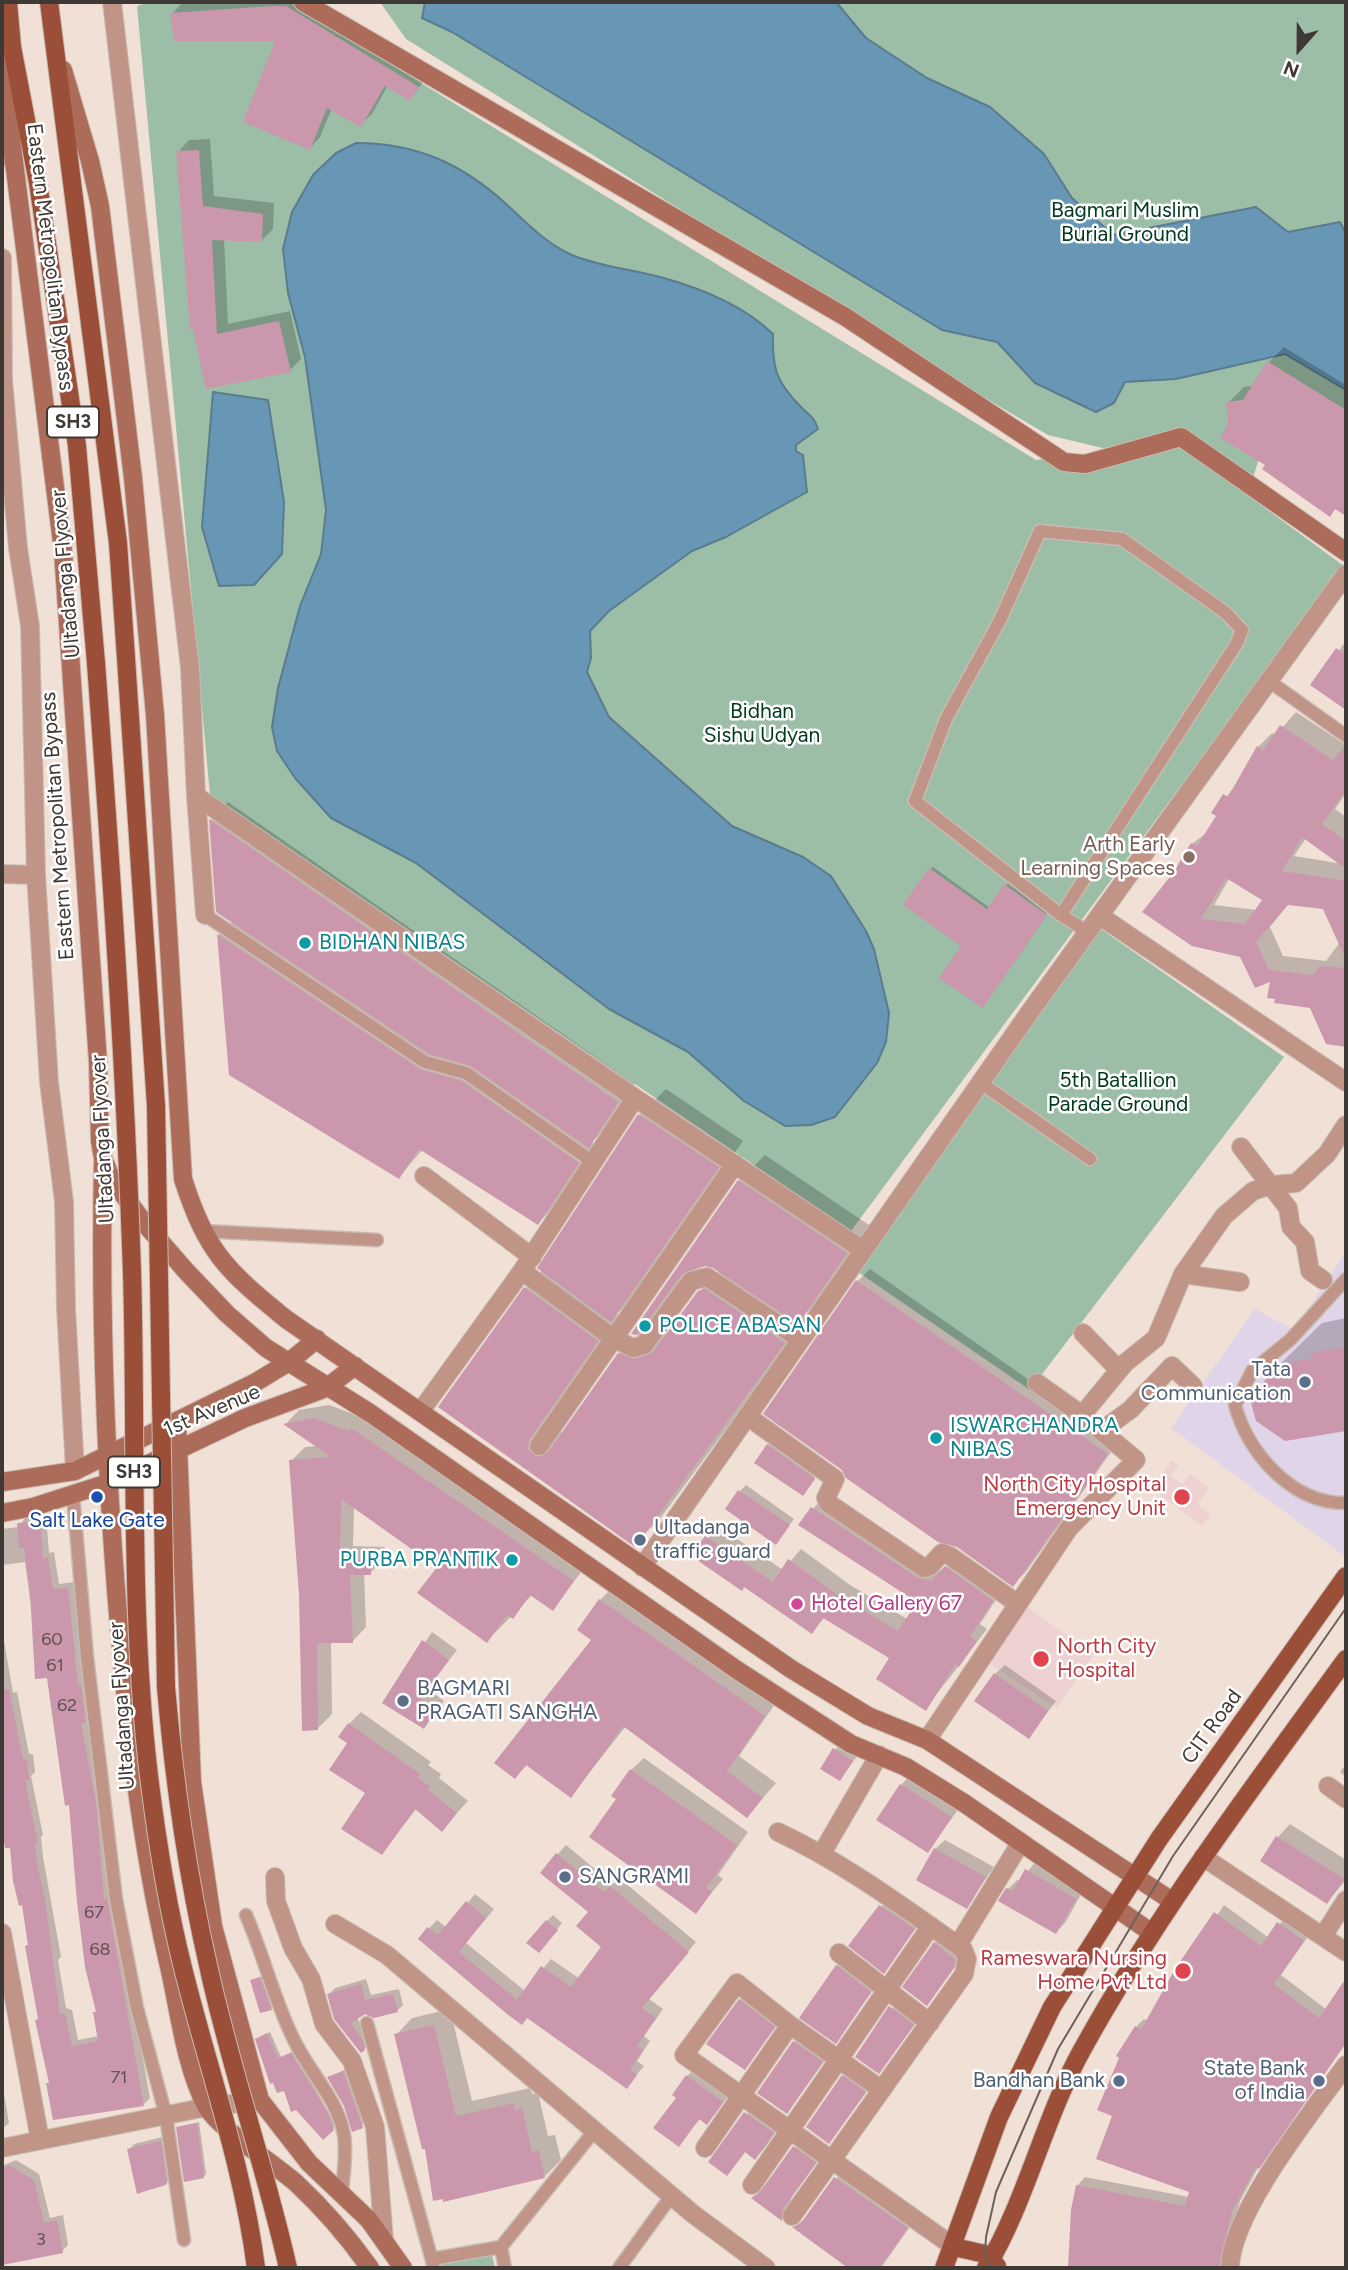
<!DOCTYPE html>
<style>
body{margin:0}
#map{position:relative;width:1348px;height:2270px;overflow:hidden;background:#f0e0d6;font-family:Figtree,sans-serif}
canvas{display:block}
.frame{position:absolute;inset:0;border:4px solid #3f3935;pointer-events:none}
.north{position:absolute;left:1264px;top:14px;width:70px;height:70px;-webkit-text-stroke:5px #fff;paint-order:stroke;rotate:201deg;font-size:19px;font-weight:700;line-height:28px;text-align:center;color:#3f3935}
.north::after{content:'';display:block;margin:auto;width:24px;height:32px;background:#3f3935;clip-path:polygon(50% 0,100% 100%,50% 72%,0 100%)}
</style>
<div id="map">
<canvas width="1348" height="2270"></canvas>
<div class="frame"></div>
<div class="north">N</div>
</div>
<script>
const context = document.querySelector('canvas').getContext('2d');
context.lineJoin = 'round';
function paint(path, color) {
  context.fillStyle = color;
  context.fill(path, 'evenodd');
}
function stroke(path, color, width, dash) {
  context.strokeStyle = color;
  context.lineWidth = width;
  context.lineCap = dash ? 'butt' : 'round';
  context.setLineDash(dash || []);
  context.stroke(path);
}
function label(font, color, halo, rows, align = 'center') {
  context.font = font + ' Figtree,sans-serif';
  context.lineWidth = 5;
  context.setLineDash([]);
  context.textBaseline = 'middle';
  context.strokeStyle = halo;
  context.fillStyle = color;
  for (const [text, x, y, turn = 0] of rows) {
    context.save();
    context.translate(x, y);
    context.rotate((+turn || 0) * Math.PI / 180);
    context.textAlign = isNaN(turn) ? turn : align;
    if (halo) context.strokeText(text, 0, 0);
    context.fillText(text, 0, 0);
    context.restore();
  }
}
paint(new Path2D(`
 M1346 1251V1557L1171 1428 1255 1309 1294 1330Z`), '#e0d4e9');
paint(new Path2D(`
 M1172 1460 1178 1465 1171 1476 1182 1484 1190 1474 1209 1488 1197 1504 1210 1514 1202 1526 1151 1488Z
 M1027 1607 1094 1654 1057 1708 988 1663Z`), '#edd2d1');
paint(new Path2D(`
 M150 2H289L1036 460 1115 451 1048 435 963 385 406 39 380 2H1346V436L1261 451 1251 485 1227 480 1344 566 851 1231 210 795 137 6Z
 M1101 929 1284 1057 1030 1390 855 1270Z
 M492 2255 495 2268H442L441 2264Z`), '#9cbea6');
const water = new Path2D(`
 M425 2H836L866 38 927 78 990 107 1044 154 1072 198 1113 235 1256 207 1288 232 1340 222 1346 234V390L1285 354 1176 379 1125 382 1114 403 1096 412 1035 383 997 342 942 330 452 32 422 18Z
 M356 143C415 143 461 163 505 203 526 222 545 243 572 255 601 267 630 269 660 277 701 288 743 305 773 334 772 370 777 383 802 408 810 416 815 418 818 429L796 445V451L803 455 807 492 726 537 692 551 609 611 590 631 591 658 587 672 609 717 732 826 803 857 831 876 866 931 874 949 889 1013 886 1042 877 1063 835 1117 811 1125 785 1126 744 1101 688 1052 609 1009 416 863 331 818 295 778 277 751 272 727 278 688 300 606 321 554 326 510 305 357 288 293 283 249 292 212 313 175 336 153Z
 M213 392 268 400 284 502 282 554 254 585 219 586 202 527Z`);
paint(water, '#6797b4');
stroke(water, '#5b7b8e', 2);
paint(new Path2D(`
 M305 2 428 76 410 99 388 85 372 114 361 124 332 108 320 137 310 148 278 39 172 14 182 3Z
 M210 139 214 196 274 203 273 229 261 241 224 239 228 324 290 311 301 359 290 370 208 387 178 152 189 140Z
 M1284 347 1346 385V508L1343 512 1337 508 1330 514 1267 465 1230 424 1228 403 1244 387 1254 386 1268 363Z
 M1346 641V708L1313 685Z
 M1296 712 1346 745V793L1335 809 1346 817V971L1339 979 1346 994V1045L1328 1042 1311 1006 1241 956 1192 945 1174 874 1192 844 1209 831 1219 815 1214 812 1240 780 1258 747 1272 733 1276 735ZM1306 838 1343 864 1294 856ZM1229 879 1264 899 1257 910 1214 905ZM1289 903 1324 908 1340 942 1326 961 1283 956 1270 927Z
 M228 802 635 1084 606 1128 592 1142 595 1145 556 1205 538 1223 423 1149 399 1177 231 1074 219 934 233 921 218 911 211 820Z
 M933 867 990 908 1008 883 1048 912 985 1003 931 869Z
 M666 1089 743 1141 637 1294 617 1314 621 1316 552 1426 563 1434 619 1354 639 1334 634 1333 739 1181 765 1155 872 1227 824 1296 804 1315 808 1318 659 1520 634 1544 440 1406 526 1288 543 1270 540 1268 640 1115ZM705 1264 721 1270 699 1292 670 1332 660 1336 641 1329 663 1307 691 1269Z
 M870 1269 1118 1442 1025 1573 1013 1584 766 1413 858 1281Z
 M1346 1318V1430L1285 1440 1278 1366 1322 1323Z
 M329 1405 364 1418 586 1566 553 1608 533 1594 487 1641 439 1566 354 1506 353 1546 385 1547 384 1559 370 1573H364L366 1627 352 1642H331L332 1714 318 1728 301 1594 291 1461 305 1447 318 1446 286 1424 299 1410Z
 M774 1439 819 1472 808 1488 768 1445Z
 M746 1485 794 1519 776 1542 740 1491Z
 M823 1497 929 1567 943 1571 957 1557 1003 1589 980 1624 987 1629 926 1708 892 1657 825 1617 812 1632 745 1586 694 1556 718 1526 783 1570 801 1549 850 1585 907 1619 919 1602 801 1524Z
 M46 1516 49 1553 54 1552 59 1584 74 1582 83 1680 87 1679 92 1715 87 1719 101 1795 113 1893 150 2098 144 2104 48 2084 50 2081 26 1946 30 1943 12 1846H7L2 1821V1629L13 1693 17 1692 29 1754H33L35 1772 31 1776 43 1835 41 1837 43 1857 61 1957 58 1960 66 2008 72 2010 78 2040 99 2036 70 1803 49 1676 36 1677 34 1630 25 1562 2 1565V1529L19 1527 25 1518Z
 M614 1586 777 1701 739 1756 776 1783 747 1816 626 1726 571 1796 528 1764 515 1777 593 1640 600 1600Z
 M432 1632 457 1650 427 1689 444 1701 424 1726 385 1702Z
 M1005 1665 1056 1701 1029 1737 995 1674Z
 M361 1712 431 1762 428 1765 441 1774 439 1778 468 1801 442 1829 417 1808 382 1853 367 1793 349 1743V1724Z
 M840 1744 858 1755 840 1779 835 1750Z
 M644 1758 748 1832 718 1875 723 1879 696 1911 618 1799 631 1770Z
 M1346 1764V1777L1340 1772Z
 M910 1775 960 1807 928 1851 901 1785Z
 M1290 1824 1346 1860V1880L1327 1902 1278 1837Z
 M945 1840 994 1867 967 1906 935 1849Z
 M566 1845 613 1884 619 1878 696 1942 649 1999 663 2009 644 2036 650 2041 637 2061 644 2066 627 2086 420 1938 437 1920 447 1928 475 1894 494 1909 466 1943 525 1991 551 1959 580 1979 603 1946 590 1912 542 1872Z
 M1036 1861 1084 1889 1065 1923 1056 1932 1008 1889 1017 1880 1020 1881Z
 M890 1896 923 1919 884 1971 850 1945Z
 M1224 1905 1269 1938 1287 1915 1311 1932 1281 1975 1327 2010 1346 1981V2042L1259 2166 1240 2201 1228 2242 1225 2268H1069L1072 2210 1077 2186 1085 2177 1189 2197 1191 2191 1114 2115 1136 2027 1144 2019 1148 2021Z
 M553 1915 562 1923 545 1945 547 1921Z
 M944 1934 962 1958 927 2004 935 1943Z
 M846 1957 879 1982 836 2041 837 1966Z
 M262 1976 273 2006 271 2009 252 1981Z
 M366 1979 371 1995 399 1989 403 2005 397 2011 365 2013 357 2017 370 2043 364 2049 329 1994 335 1988Z
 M750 1991 783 2017 745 2068 740 2000Z
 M900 1998 922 2015 879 2072 857 2056Z
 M450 2009 472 2101 530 2088 532 2094 538 2093 548 2136 555 2135 561 2160 544 2177 426 2147 396 2035 412 2018Z
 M270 2032 281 2057 294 2051 334 2122 335 2126 323 2137 285 2088 260 2037Z
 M803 2033 831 2052 787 2112 794 2042Z
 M349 2067 365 2122 360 2127 329 2078Z
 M697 2067 731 2092 716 2113 707 2123 701 2118 678 2145V2097L687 2076Z
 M852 2067 874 2082 829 2142 843 2076Z
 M2 2082 9 2123 2 2129Z
 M755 2103 782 2123 764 2149 755 2158 746 2151 736 2164 711 2162Z
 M199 2122 206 2174 203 2177 178 2127Z
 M166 2136 172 2177 164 2186 138 2192 129 2150 134 2144Z
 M803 2138 824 2153 791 2198V2209L782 2218 754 2198Z
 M16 2160 39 2174 50 2218 63 2215 68 2245 62 2251 2 2262V2166Z
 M845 2168 916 2218 881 2268H852L795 2227 808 2216Z`), '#0003');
paint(new Path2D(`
 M272 6H286L419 87 410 101 385 86 361 127 327 108 310 150 243 122 275 41H174L170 13Z
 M199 150 203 206 263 214 262 242 212 240 217 334 279 321 291 372 206 389 193 329 190 330 176 151Z
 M1267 361 1346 410V516L1335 509 1330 517 1262 469 1265 465 1220 438 1228 424 1226 402 1243 400Z
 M1336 648 1346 655V710L1310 685Z
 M1280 725 1333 760 1346 745V790L1322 824 1346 841V869L1302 837 1282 871 1346 881 1344 900 1346 960 1323 909 1288 905 1256 942 1269 970 1313 975 1320 966 1346 968V1047L1326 1044 1310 1008 1274 1003 1275 999 1267 998 1270 982 1255 988 1240 957 1192 946 1142 912 1173 873 1191 843 1197 846 1216 816 1211 813 1223 794 1228 797 1257 746 1263 751ZM1226 878 1262 900 1245 924 1201 919Z
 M209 819 618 1102 589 1148 471 1066 429 1054 216 912Z
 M929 868 987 909 1004 884 1047 915 983 1008 939 978 961 946 903 905Z
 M217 934 420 1069 462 1081 579 1163 538 1225 419 1149 399 1179 229 1075Z
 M638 1114 719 1167 611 1322 537 1268Z
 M738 1180 847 1253 798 1324 713 1268 705 1266 682 1274 637 1335 631 1334Z
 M856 1280 1108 1454 1013 1587 957 1547 938 1542 846 1478 842 1470 763 1414Z
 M524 1287 598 1341 529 1440 528 1450 537 1457 548 1452 618 1353 635 1359 653 1352 698 1291 705 1289 785 1343 635 1547 438 1407Z
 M1346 1347V1431L1285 1441 1256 1421 1250 1399 1277 1365 1312 1358 1311 1353Z
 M314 1418 349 1431 351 1428 574 1581 553 1611 530 1595 513 1619 507 1615 487 1643 417 1593 437 1567 341 1499 340 1559 371 1560V1575H350L353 1643H317L318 1730 302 1731 299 1595 289 1460 331 1457 283 1424Z
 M767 1444 815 1479 803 1496 754 1463Z
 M738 1490 790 1525 776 1545 725 1509Z
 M811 1507 918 1578 931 1581 945 1566 993 1601 970 1636 977 1641 959 1667 955 1664 926 1711 876 1679 889 1658 823 1618 812 1634 744 1587 742 1591 691 1556 705 1536 773 1582 788 1559 839 1596 898 1631 917 1602 798 1525Z
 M40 1521 43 1558 48 1557 53 1589 68 1588 78 1685H81L86 1723H81L96 1803 104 1899 107 1898 144 2106 53 2120 46 2083H49L35 2020 38 2019 25 1946 28 1945 22 1905 19 1906 13 1881 10 1848H5L2 1830V1690L9 1689 23 1759 27 1760 29 1780H25L38 1843H35L37 1864 45 1899 60 2014 64 2013 66 2017 72 2046 98 2041 93 2012H96L85 1967 77 1902 69 1805 65 1806 47 1678 35 1679 30 1592 24 1548H19L17 1523Z
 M599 1599 765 1716 727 1771 763 1798 747 1818 623 1726 571 1798 526 1765 515 1779 494 1763 591 1640 577 1630Z
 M422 1640 449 1660 420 1699 436 1710 424 1729 382 1703Z
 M994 1673 1048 1711 1029 1739 974 1701Z
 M348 1723 420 1774 418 1778 431 1787 428 1790 457 1813 442 1832 415 1809 382 1855 341 1829 365 1793 329 1770 347 1743 338 1737Z
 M833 1748 853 1761 840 1781 820 1769Z
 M630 1769 737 1845 706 1888 712 1892 696 1914 589 1837 616 1799 611 1796Z
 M900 1784 952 1817 928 1853 876 1820Z
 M1276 1836 1344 1879 1327 1904 1260 1861Z
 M934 1848 986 1877 967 1909 916 1880Z
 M556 1853 604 1892 610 1886 689 1952 642 2008 656 2018 637 2046 643 2050 630 2070 637 2075 627 2089 527 2018 522 2025 507 2014 418 1939 427 1927 438 1935 466 1901 486 1918 459 1952 517 2000 541 1966 571 1987 601 1947 576 1926 588 1912 540 1873Z
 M1025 1869 1076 1899 1056 1934 998 1901 1006 1888 1013 1891Z
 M879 1905 915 1929 884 1974 848 1946Z
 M1214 1912 1261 1946 1277 1922 1304 1941 1274 1984 1319 2018 1346 1978V2043L1259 2169 1256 2167 1232 2211 1219 2268H1068L1071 2210 1076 2185 1185 2206 1189 2192 1096 2159 1112 2116 1097 2110 1119 2058 1116 2056 1135 2026 1141 2030 1175 1969Z
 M546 1920 558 1930 539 1953 526 1943Z
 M934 1942 955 1960 953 1969 927 2006 902 1987Z
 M836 1965 871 1992 836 2044 799 2018Z
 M260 1977 272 2010 260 2013 250 1980Z
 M361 1984 365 2000 393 1994 398 2012 374 2018 365 2014 351 2023 363 2041 365 2050 361 2053 334 2019 327 1994Z
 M739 1999 775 2027 745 2070 706 2044Z
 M889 2006 914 2025 879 2074 855 2057Z
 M434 2025 456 2116 514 2103 515 2110 522 2108 532 2152 539 2150 545 2178 443 2202V2199L433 2201 425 2149H422L394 2034Z
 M267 2033 278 2058 291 2053 328 2113 334 2130 323 2140 296 2110 291 2112 284 2091 277 2093 273 2083 270 2084 255 2039Z
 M793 2041 823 2062 787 2114 757 2093Z
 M343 2071 363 2128 352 2132 344 2106 327 2077Z
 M686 2075 723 2102 707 2125 699 2119 679 2147 653 2128 676 2098 672 2095Z
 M842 2075 866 2092 829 2144 806 2127Z
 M744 2112 774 2133 755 2160 745 2152 727 2176 708 2162Z
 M197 2123 204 2178 184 2182 176 2127Z
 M161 2141 167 2184 137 2194 127 2149Z
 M793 2146 816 2163 783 2209 782 2221 751 2198 761 2191Z
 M9 2165 34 2180 44 2223 57 2220 63 2253 2 2265V2169Z
 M834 2177 908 2228 879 2268H848L792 2227 801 2223Z`), '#ca97ad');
const service = new Path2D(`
 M1269 681 1346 736
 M205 915 425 1062 466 1073 593 1162
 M1061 915 1237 643 1242 630 1226 613 1122 539 1040 531 1000 620 946 719 915 801 1061 915 1088 932
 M981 1083 1090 1159
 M202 1231 377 1240
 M1346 1279 1290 1340 1252 1371 1235 1405C1248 1454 1293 1504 1346 1503
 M73 1495 87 1657 116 1899 137 2008 166 2116 184 2240
 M246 1915C264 1956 274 2000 294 2040 309 2072 338 2099 344 2135 347 2153 343 2176 342 2194
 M367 2023 434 2268
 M501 2247 595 2130
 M432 2259 501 2247 505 2268
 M619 2268 672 2195`);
const minor = new Path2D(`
 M112 2 190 668 196 796 635 1098 863 1250
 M2 157 11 129
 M2 258 3 380 18 548 30 626 36 875 49 1082 64 1202 66 1308 75 1471
 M196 796 205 915
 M2 874 36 875
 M1100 916 1346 1082
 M1241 1147 1288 1208 1291 1227 1305 1242 1310 1271 1323 1280
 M424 1176 532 1257
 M522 1271 613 1338 633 1348 644 1345 691 1281 707 1277 800 1339
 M1183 1274 1240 1282
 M1083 1333 1119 1370
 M420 1412 522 1271 635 1098
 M1082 1415 1125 1363 1156 1338 1183 1274 1224 1216 1253 1191 1272 1185 1296 1183 1327 1154 1346 1125
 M747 1416 835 1479 826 1498 828 1503 924 1568 930 1566 942 1553 950 1556 1018 1604
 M1101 1431 1130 1410 1172 1366 1193 1386
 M539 1446 735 1164
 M642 1567 1032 1009 1346 574
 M927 1740 1069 1528 1136 1460 1082 1415 1037 1383
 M1328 1786 1346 1799
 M778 1832C844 1863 903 1907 963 1949L967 1959 964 1974 792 2216
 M822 1853 879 1755
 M1203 1857 1346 1952
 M275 1877 276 1901 293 1948 311 1979 324 2024 352 2061 375 2127 384 2241
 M335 1924 387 1955 693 2214 766 2268
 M2 1933 40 2140
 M1323 1936 1346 1900
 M958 1945 1021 1842
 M839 1953 930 2023
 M882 2090 790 2025 737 1983 684 2055 954 2247
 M2 2148 207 2107 256 2101
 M705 2148 790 2025
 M752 2185 931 1926
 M1230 2268C1231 2212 1312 2112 1346 2065`);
const secondary = new Path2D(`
 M303 2 844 316 1064 462 1085 464 1181 437 1346 552
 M4 22 2 66 63 551 98 1062 100 1141 103 1158 111 1178 145 1224 186 1271 227 1314 266 1348 370 1413 737 1670 851 1744 906 1767 964 1803 1152 1933
 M63 70 90 161 100 206 133 478 155 715 183 1179C207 1253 226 1270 286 1319L791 1669 868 1716 927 1740 1172 1901
 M103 1162C100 1305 105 1448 116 1590 126 1715 140 1840 168 1962 179 2008 184 2063 206 2106 217 2127 274 2164 296 2183 324 2209 348 2237 370 2268
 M177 1422 192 1782 213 1926 260 2100 309 2163 369 2220 403 2268
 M2 1482 75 1471 256 1382 289 1362 317 1339
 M2 1513 33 1507 108 1483 245 1418 326 1388 355 1366`);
const primary = new Path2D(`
 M8 2 12 47 38 183 77 446 96 663
 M49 2 118 543 126 658
 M954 2247 985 2254 997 2266
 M944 2268 999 2117 1052 2007 1159 1839 1346 1576
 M986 2268C1026 2202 1044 2118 1082 2050 1158 1912 1254 1786 1346 1659`);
stroke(service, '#c9bbb3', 15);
stroke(minor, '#c9bbb3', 20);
stroke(secondary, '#c9bbb3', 20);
stroke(primary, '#c9bbb3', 20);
stroke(service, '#c09486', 12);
stroke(minor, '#c09486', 18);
stroke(secondary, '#ac6c59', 18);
stroke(primary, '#9b4f38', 18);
stroke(new Path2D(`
 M989 2268 985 2254 986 2237 996 2192 1058 2049 1173 1856 1346 1608`), '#6b625d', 2);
const primaryBridge = new Path2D(`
 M126 658 156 1106 166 1687C174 1781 187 1873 208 1965 230 2067 265 2166 288 2268
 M96 663C111 866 125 1069 132 1272 137 1440 129 1609 149 1776 157 1841 167 1905 183 1968 208 2069 243 2165 256 2268`);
stroke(primaryBridge, '#c9bbb3', 20, []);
stroke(primaryBridge, '#9b4f38', 18);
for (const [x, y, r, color] of [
 [1189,857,7,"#8d6e63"],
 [305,943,7,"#0f9aa8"],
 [645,1326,7,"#0f9aa8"],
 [1305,1382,7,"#5c6f8a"],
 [936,1438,7,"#0f9aa8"],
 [97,1497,7,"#1a4fb4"],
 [1182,1497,9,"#e0444e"],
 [640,1540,7,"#5c6f8a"],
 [512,1560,7,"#0f9aa8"],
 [797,1604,7,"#d1479c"],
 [1041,1659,9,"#e0444e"],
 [403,1701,7,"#5c6f8a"],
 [565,1877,7,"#5c6f8a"],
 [1183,1971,9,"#e0444e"],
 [1119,2081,7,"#5c6f8a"],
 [1319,2081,7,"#5c6f8a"]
]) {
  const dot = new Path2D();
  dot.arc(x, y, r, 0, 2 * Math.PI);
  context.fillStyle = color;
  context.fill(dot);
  stroke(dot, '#fff', 2.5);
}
label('18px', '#625053', null, [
 ["60",52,1640],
 ["61",55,1666],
 ["62",67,1706],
 ["67",94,1913],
 ["68",100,1950],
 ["71",119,2078],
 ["3",41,2240]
]);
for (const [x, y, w] of [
 [73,422,52],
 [134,1472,52]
]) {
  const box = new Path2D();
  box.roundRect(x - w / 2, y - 15.5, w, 31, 5);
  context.fillStyle = '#fff';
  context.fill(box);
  stroke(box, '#3f3935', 2);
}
label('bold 19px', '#3f3935', null, [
 ["SH3",73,422],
 ["SH3",134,1472]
]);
label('21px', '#003a1c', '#fff', [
 ["Bagmari Muslim",1125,211],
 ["Burial Ground",1125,235],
 ["Bidhan",762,712],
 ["Sishu Udyan",762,736],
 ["5th Batallion",1118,1081],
 ["Parade Ground",1118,1105]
]);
label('21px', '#3f3935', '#fff', [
 ["Eastern Metropolitan Bypass",50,257,83],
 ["Ultadanga Flyover",66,574,-95],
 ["Eastern Metropolitan Bypass",58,826,-94],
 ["Ultadanga Flyover",103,1139,-93],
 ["1st Avenue",212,1411,-23],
 ["Ultadanga Flyover",122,1706,-94],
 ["CIT Road",1212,1727,-54]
]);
label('21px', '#785e54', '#fff', [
 ["Arth Early",1175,845],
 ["Learning Spaces",1175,869]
], 'right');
label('21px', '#0d838f', '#fff', [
 ["BIDHAN NIBAS",319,943],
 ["POLICE ABASAN",659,1326],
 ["ISWARCHANDRA",950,1426],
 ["NIBAS",950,1450],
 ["PURBA PRANTIK",498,1560,"right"]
], 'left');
label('21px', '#4e5e75', '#fff', [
 ["Tata",1291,1370],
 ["Communication",1291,1394],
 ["Ultadanga",654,1528,"left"],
 ["traffic guard",654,1552,"left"],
 ["BAGMARI",417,1689,"left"],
 ["PRAGATI SANGHA",417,1713,"left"],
 ["SANGRAMI",579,1877,"left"],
 ["State Bank",1305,2069],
 ["of India",1305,2093],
 ["Bandhan Bank",1105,2081]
], 'right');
label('21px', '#be3a42', '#fff', [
 ["North City Hospital",1166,1485],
 ["Emergency Unit",1166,1509],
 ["North City",1057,1647,"left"],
 ["Hospital",1057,1671,"left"],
 ["Rameswara Nursing",1167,1959],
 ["Home Pvt Ltd",1167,1983]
], 'right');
label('21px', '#164399', '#fff', [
 ["Salt Lake Gate",97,1521]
]);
label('21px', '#b23c85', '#fff', [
 ["Hotel Gallery 67",811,1604]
], 'left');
</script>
